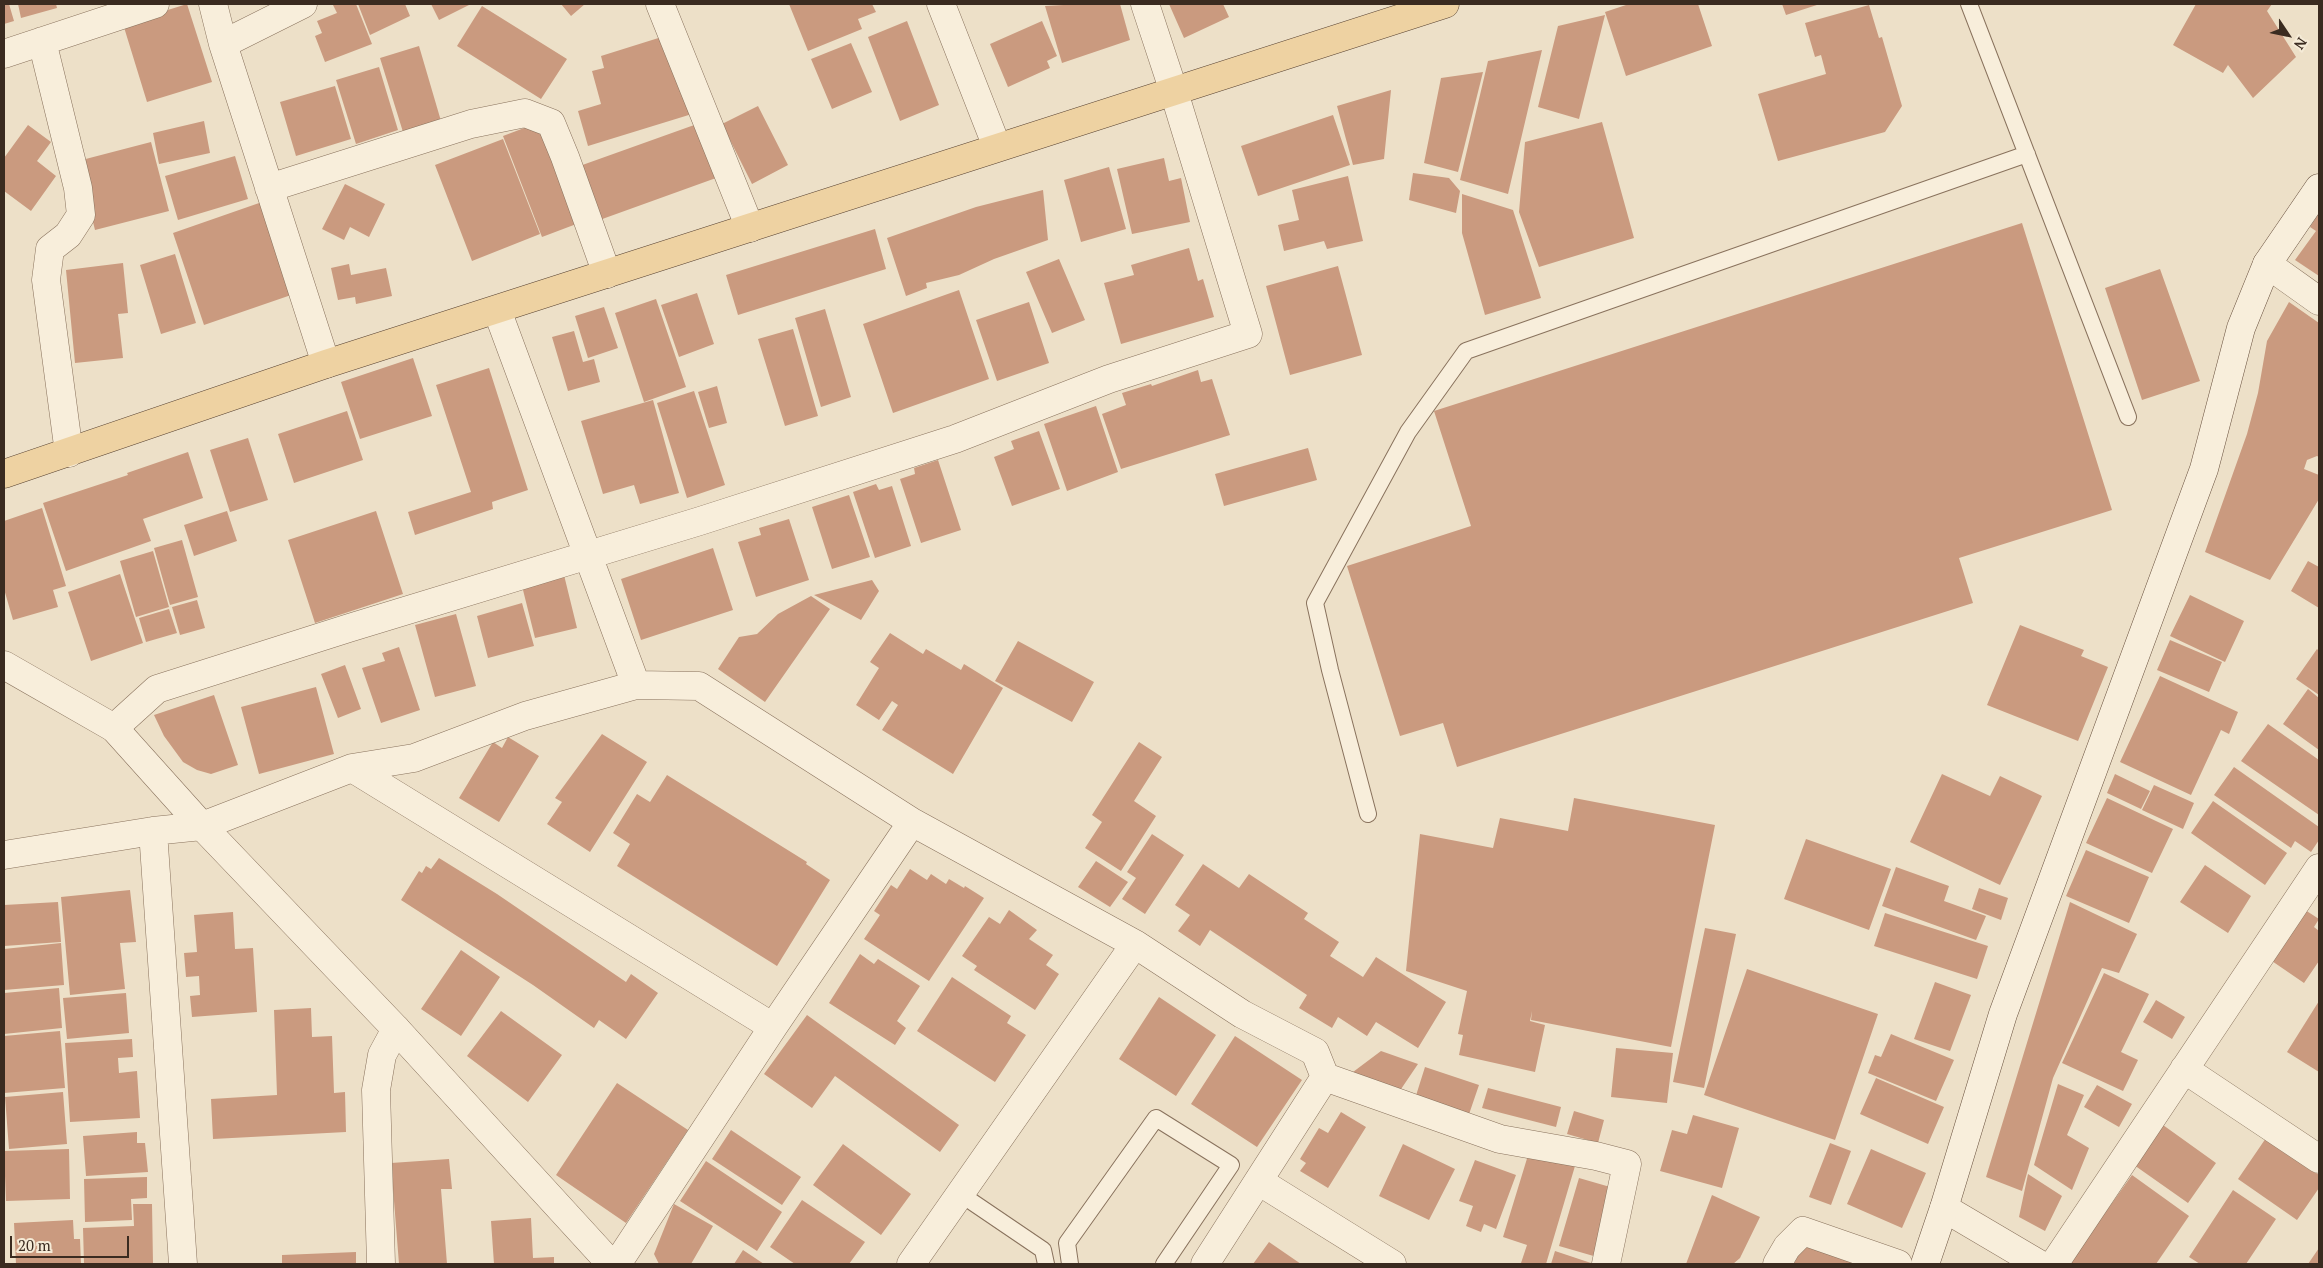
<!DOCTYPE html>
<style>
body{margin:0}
#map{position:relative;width:2323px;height:1268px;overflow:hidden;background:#ede0c8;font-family:"PT Serif",serif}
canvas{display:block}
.frame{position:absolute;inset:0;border:5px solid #3a2b20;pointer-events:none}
.north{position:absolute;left:2263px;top:10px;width:50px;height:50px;-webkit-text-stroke:4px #f5ebd7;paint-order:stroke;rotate:124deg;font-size:14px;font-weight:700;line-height:20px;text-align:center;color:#3a2b20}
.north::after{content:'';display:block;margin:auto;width:18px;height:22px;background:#3a2b20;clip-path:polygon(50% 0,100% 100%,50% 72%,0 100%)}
.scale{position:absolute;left:10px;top:1236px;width:119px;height:22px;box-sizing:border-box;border:2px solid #3a2b20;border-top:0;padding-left:6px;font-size:15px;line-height:18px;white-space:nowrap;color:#3a2b20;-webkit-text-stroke:4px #f5ebd7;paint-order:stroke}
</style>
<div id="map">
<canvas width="2323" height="1268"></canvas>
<div class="frame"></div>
<div class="north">N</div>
<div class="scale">20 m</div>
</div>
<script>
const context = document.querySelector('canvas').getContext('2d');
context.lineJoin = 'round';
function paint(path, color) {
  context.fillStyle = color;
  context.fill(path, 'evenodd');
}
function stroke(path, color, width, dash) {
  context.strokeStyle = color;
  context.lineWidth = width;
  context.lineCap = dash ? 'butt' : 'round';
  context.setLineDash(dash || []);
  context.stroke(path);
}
paint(new Path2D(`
 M4 4H9L14 21 4 24Z
 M18 4H56L57 8 21 18Z
 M187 4 212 82 147 102 123 24Z
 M335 4H356L372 44 325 62 315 36 322 33 317 21 337 13 333 5Z
 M358 4H405L410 16 370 35Z
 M431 4H471L439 20Z
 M561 4H585L571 16Z
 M789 4H872L876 12 858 19 862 29 808 51Z
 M1082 4H1120L1130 40 1062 63 1045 6Z
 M1169 4H1223L1229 17 1184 38Z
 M1629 4H1698L1712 46 1626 76 1605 12Z
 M1782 4H1820L1786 15Z
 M2196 4H2272L2267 11 2296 57 2253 98 2228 65 2223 73 2173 45Z
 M1869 5 1879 38 1882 37 1902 106 1885 132 1778 161 1758 94 1826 74 1821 55 1815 57 1805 23Z
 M482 6 567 59 541 99 457 46Z
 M1605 15 1579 119 1538 107 1558 26Z
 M907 21 939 105 900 121 868 37Z
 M1042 21 1057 56 1047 61 1050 68 1008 87 990 44Z
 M668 35 692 114 588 146 578 111 601 104 592 71 604 68 601 56Z
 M851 43 872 92 832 109 811 59Z
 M419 46 441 121 403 132 380 58Z
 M1542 50 1508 194 1460 180 1488 61Z
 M379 67 398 130 356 144 336 80Z
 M1483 72 1458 172 1424 163 1441 78Z
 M335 86 351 139 296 156 280 102Z
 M1391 90 1384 159 1353 165 1337 106Z
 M758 106 788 165 752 184 722 124Z
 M1333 115 1350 165 1258 196 1241 146Z
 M204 121 210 153 159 164 153 133Z
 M540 122 579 223 542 237 503 136Z
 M1602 122 1634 238 1539 267 1519 212 1525 142Z
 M697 124 716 178 594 222 574 168Z
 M28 125 51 142 37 161 56 176 31 211 4 191V158Z
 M503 139 540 234 472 261 435 165Z
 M151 142 169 211 95 230 78 161Z
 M235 156 248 199 178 220 165 176Z
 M1164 158 1169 181 1181 178 1190 222 1132 234 1117 169Z
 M1109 167 1126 229 1081 242 1064 180Z
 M1413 173 1449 178 1460 191 1456 213 1409 200Z
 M1348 176 1363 241 1327 249 1324 241 1284 251 1278 225 1299 220 1292 190Z
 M345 184 385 204 369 237 350 227 344 240 322 229Z
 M1043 190 1048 240 994 259 959 275 926 283 927 288 906 296 887 238 976 207Z
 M1462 194 1513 210 1541 298 1485 315 1462 233Z
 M262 202 294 294 204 325 173 233Z
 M2319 213V276L2295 260 2316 231 2310 227Z
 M2022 223 2112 510 1959 558 1973 603 1457 767 1443 723 1400 736 1347 566 1471 526 1434 411Z
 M875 229 886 269 738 315 726 275Z
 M1189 248 1198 281 1203 279 1214 317 1121 344 1104 283 1134 275 1131 265Z
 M175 254 196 323 161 334 140 265Z
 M1059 259 1085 320 1052 333 1026 272Z
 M123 263 128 313 118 314 123 358 75 363 66 270Z
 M349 264 351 275 386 268 392 296 356 304 355 297 338 300 331 268Z
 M1338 266 1362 355 1290 375 1266 286Z
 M2160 269 2200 381 2142 400 2105 288Z
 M959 290 989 379 893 413 863 324Z
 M697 293 714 344 679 357 661 305Z
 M656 299 686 387 644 402 615 313Z
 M1029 302 1049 363 997 381 976 320Z
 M2289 302 2319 323V457L2317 456 2307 460 2304 469 2319 475V499L2270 580 2205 552 2247 434 2258 393 2267 341Z
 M604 307 618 348 588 358 575 316Z
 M825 309 851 397 821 407 795 318Z
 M793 329 818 416 785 426 758 339Z
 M574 331 583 362 594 359 600 382 568 391 552 337Z
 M413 358 432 416 360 439 341 382Z
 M489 368 528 490 492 502 493 509 415 535 408 512 471 492 436 385Z
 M1198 370 1201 382 1212 379 1230 435 1121 469 1102 414 1126 405 1122 393 1151 384 1152 386Z
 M717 386 727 423 709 428 698 392Z
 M694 391 725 485 687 498 657 403Z
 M653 400 679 493 640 504 634 485 603 494 581 421Z
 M1096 406 1118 472 1067 491 1044 424Z
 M347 411 363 460 294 483 278 434Z
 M1039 431 1060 489 1012 506 994 457 1014 449 1011 441Z
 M248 438 268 500 230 512 210 450Z
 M1308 448 1317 480 1224 506 1215 474Z
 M188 452 203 498 143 519 151 541 66 571 43 503 128 475 127 473Z
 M938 460 961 530 921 543 900 479 915 474 914 468Z
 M876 484 879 490 892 486 911 546 875 558 853 492Z
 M849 495 870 557 832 569 812 507Z
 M42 508 66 586 53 590 58 607 13 620 4 589V521Z
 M227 511 237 541 194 556 184 525Z
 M376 511 403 594 315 623 288 540Z
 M789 519 809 580 756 597 738 542 761 535 759 528Z
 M182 540 198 597 170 605 154 548Z
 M713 548 733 610 641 640 621 579Z
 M153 551 169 607 136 617 120 561Z
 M2308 561 2319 567V608L2291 591Z
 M120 574 143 643 91 661 68 592Z
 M564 575 577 628 535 638 522 586Z
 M872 580 879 591 861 620 814 595Z
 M2190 595 2244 621 2225 662 2170 636Z
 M811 596 830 609 765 702 718 669 739 637 757 634 778 614Z
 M197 600 205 628 180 635 172 607Z
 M522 603 534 646 488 658 477 616Z
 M169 609 177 633 146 642 139 618Z
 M456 614 476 686 435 697 415 625Z
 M2020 625 2084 650 2081 656 2108 667 2078 741 1987 705Z
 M890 633 923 654 926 649 961 670 964 664 1003 688 953 774 882 730 898 705 892 701 879 720 856 705 879 668 870 662Z
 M2170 640 2222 662 2209 692 2157 670Z
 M1018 641 1094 682 1072 722 995 681Z
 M399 647 420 710 381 723 362 668 385 661 382 653Z
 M2317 649 2319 651V695L2296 679Z
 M345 665 361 709 338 718 321 674Z
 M2160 676 2238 712 2229 734 2221 730 2191 795 2120 762Z
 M316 687 334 754 259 774 241 707Z
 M2308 689 2319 698V750L2283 724Z
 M214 695 238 765 211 774 197 770 183 762 164 736 154 715Z
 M2268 724 2319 760V815L2241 761Z
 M602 734 647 762 590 852 547 824 562 802 555 798Z
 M508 737 539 756 499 822 459 798 493 742 502 748Z
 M1139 742 1162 757 1134 801 1156 816 1121 871 1085 848 1102 822 1092 815Z
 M2234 767 2319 827V840L2311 852 2295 841 2291 848 2214 795Z
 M1942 774 1990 796 2000 776 2042 796 2000 885 1910 842Z
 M2115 774 2150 791 2141 809 2107 793Z
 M667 775 807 862 806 864 830 880 777 966 617 866 630 844 613 833 637 794 650 802Z
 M2154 785 2194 803 2183 829 2142 810Z
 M1574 798 1715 825 1671 1047 1531 1020 1532 1011 1530 1021 1545 1025 1535 1072 1459 1055 1463 1035 1458 1034 1467 991 1406 971 1420 834 1493 848 1500 818 1568 831Z
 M2107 798 2173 829 2152 873 2086 843Z
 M2213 801 2287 853 2265 885 2191 833Z
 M1152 834 1184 855 1145 914 1122 899 1136 878 1127 872Z
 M1806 839 1891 869 1869 930 1784 899Z
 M2086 850 2149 877 2129 923 2066 896Z
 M439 858 497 894 626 982 631 974 658 993 626 1039 599 1020 594 1028 533 985 401 900 419 871 422 873 426 866 431 869Z
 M1096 861 1128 882 1110 907 1078 887Z
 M1203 864 1239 888 1249 874 1308 913 1304 919 1339 942 1330 956 1363 977 1376 957 1446 1002 1418 1048 1376 1022 1367 1036 1338 1017 1332 1028 1299 1008 1307 995 1210 930 1200 946 1178 931 1190 915 1175 905Z
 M2205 865 2251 896 2228 933 2180 902Z
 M1896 867 1949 886 1944 901 1986 916 1976 940 1882 906Z
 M910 869 927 880 931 874 946 884 949 879 964 888 965 886 984 898 929 981 864 939 880 915 874 911 891 885 897 889Z
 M1979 888 2008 898 2001 920 1972 909Z
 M130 890 136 942 120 943 125 989 70 995 61 897Z
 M58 902 61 942 4 946V905Z
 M2070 902 2137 934 2119 973 2102 968 2053 1078 2022 1191 1986 1177Z
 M2302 908 2319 919 2314 927 2319 931V961L2304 983 2269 959Z
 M1009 910 1037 930 1029 939 1053 955 1046 965 1059 974 1035 1010 974 970 977 966 962 956 989 917 1000 924Z
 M233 912 235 949 253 948 257 1012 192 1017 190 996 200 995 199 976 186 977 184 953 197 952 194 915Z
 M1885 913 1988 946 1977 979 1874 946Z
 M1705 928 1736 934 1704 1088 1673 1082Z
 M61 943 64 985 4 990V949Z
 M461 950 500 977 461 1036 421 1009Z
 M860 954 874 964 878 959 920 986 897 1021 906 1028 895 1045 829 1003Z
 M1747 969 1878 1014 1835 1140 1704 1095Z
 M2104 973 2149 994 2121 1052 2138 1060 2123 1091 2062 1063Z
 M952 977 1011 1016 1007 1023 1026 1035 995 1082 917 1031Z
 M1935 982 1971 995 1950 1051 1914 1039Z
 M59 988 62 1028 4 1034V993Z
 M126 993 129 1033 67 1039 63 998Z
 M1159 997 1216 1035 1176 1096 1119 1059Z
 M2156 1000 2185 1017 2172 1039 2143 1022Z
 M2319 1001V1072L2287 1052Z
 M311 1008 312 1037 332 1036 334 1093 345 1092 346 1132 213 1139 211 1099 277 1095 274 1010Z
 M501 1011 562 1055 528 1102 467 1056Z
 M807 1015 959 1125 940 1152 835 1076 812 1108 764 1074Z
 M60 1031 65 1088 4 1093V1036Z
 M1891 1034 1954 1060 1936 1101 1868 1073 1875 1055 1881 1057Z
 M1235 1036 1302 1080 1257 1147 1191 1104Z
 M132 1039 133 1057 118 1058 119 1073 137 1071 140 1118 70 1122 65 1043Z
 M1616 1048 1673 1053 1667 1103 1611 1097Z
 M1381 1051 1418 1064 1397 1095 1353 1072Z
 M1425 1067 1479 1085 1466 1123 1413 1105Z
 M1876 1078 1944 1107 1928 1144 1860 1114Z
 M617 1083 688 1130 626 1223 556 1175Z
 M2058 1084 2084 1095 2067 1135 2089 1148 2072 1190 2034 1165Z
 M2097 1085 2132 1104 2119 1127 2084 1107Z
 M1488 1088 1561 1107 1556 1127 1482 1108Z
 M63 1092 67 1144 9 1149 5 1097Z
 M1574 1111 1604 1120 1598 1143 1567 1134Z
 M1341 1112 1366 1127 1328 1188 1300 1171 1306 1163 1300 1159 1319 1128 1328 1133Z
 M1693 1115 1739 1128 1722 1188 1660 1171 1672 1130 1687 1134Z
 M2163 1125 2216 1163 2188 1203 2134 1165Z
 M731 1130 801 1177 782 1205 712 1159Z
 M137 1132V1143H145L148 1172 86 1176 83 1136Z
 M2266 1138 2319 1175V1188L2297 1220 2238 1179Z
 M1830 1143 1851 1151 1831 1205 1809 1197Z
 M843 1144 911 1194 881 1235 813 1185Z
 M1403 1144 1455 1169 1429 1220 1379 1196Z
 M69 1149 70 1199 6 1201 4 1151Z
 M1871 1149 1926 1173 1902 1228 1847 1204Z
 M1529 1152 1575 1166 1546 1264 1521 1263 1527 1245 1503 1237Z
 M449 1159 452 1189H441L447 1264H399L391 1163Z
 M1475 1160 1516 1175 1496 1229 1484 1224 1481 1232 1466 1226 1473 1206 1459 1201Z
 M706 1161 782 1212 757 1251 680 1201Z
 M2028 1174 2062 1196 2045 1231 2019 1217Z
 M2132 1175 2189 1216 2156 1264H2073L2070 1262Z
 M147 1177V1198L131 1199 132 1220 85 1222 84 1179Z
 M1579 1178 1617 1189 1597 1257 1559 1246Z
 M2233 1190 2276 1219 2246 1264H2200L2189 1257Z
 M1712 1195 1760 1217 1740 1258 1733 1264H1686Z
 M802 1200 865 1242 849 1264H795L770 1247Z
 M133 1204H152L153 1264H84L83 1228 134 1226Z
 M674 1204 713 1226 691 1264H659L654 1254Z
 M531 1218 533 1258 554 1257V1264H494L491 1221Z
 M73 1220 74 1239H80L81 1264H16L14 1223Z
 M1808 1234 1873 1264H1794Z
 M1269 1242 1301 1264H1253Z
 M2319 1248V1264H2308Z
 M743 1250 764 1264H734Z
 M1555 1251 1594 1264H1551Z
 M356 1252V1264H282V1255Z`), '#ca9a7f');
const service = new Path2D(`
 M1969 4 2128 417
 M1368 814 1330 670 1315 603 1408 432 1466 351 2027 154
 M959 1193 1043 1250 1046 1264
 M1070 1264 1067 1243 1156 1118 1231 1165 1164 1264`);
const minor = new Path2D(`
 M213 4 223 44
 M303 4 223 44 326 364
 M660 4 750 228
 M941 4 997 147
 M42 41 78 188 81 215 68 235 50 249 46 280 69 453
 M4 54 155 4
 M269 188 471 124 525 113 551 123 565 157 607 274
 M2267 264 2319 301
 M497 310 636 685 699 686 912 822 1135 944 1242 1014 1315 1052 1325 1077 1205 1264
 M114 728 157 689 349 628 700 521 955 439 1109 379 1248 334 1174 92 1145 4
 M352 768 773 1027
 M153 831 183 1264
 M4 855 153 831 202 826 352 768 414 758 525 716 636 685
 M2184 1069 2319 1159
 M1325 1077 1500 1139 1596 1156 1627 1164 1606 1264
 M1260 1182 1392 1264
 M1944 1208 2039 1264
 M381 1264 376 1090 382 1055 396 1029
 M617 1264 773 1027 912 822
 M911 1264 1135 944
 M1777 1264 1787 1247 1803 1231 1898 1264
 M2054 1264 2319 868`);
const tertiary = new Path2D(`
 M4 665 114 728 202 826 396 1029 611 1264`);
const secondary = new Path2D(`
 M1925 1264 1944 1208 2003 1014 2204 469 2241 328 2267 264 2319 188`);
const primary = new Path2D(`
 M4 474 326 364 1445 4`);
stroke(service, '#89725d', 18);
stroke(minor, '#89725d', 29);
stroke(tertiary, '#89725d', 29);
stroke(secondary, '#6b5340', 29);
stroke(primary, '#574131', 29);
stroke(service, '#f8eedb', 16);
stroke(minor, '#f8eedb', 28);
stroke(tertiary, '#f8eedb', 28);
stroke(secondary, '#f8eedb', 28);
stroke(primary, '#eed2a2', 28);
</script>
